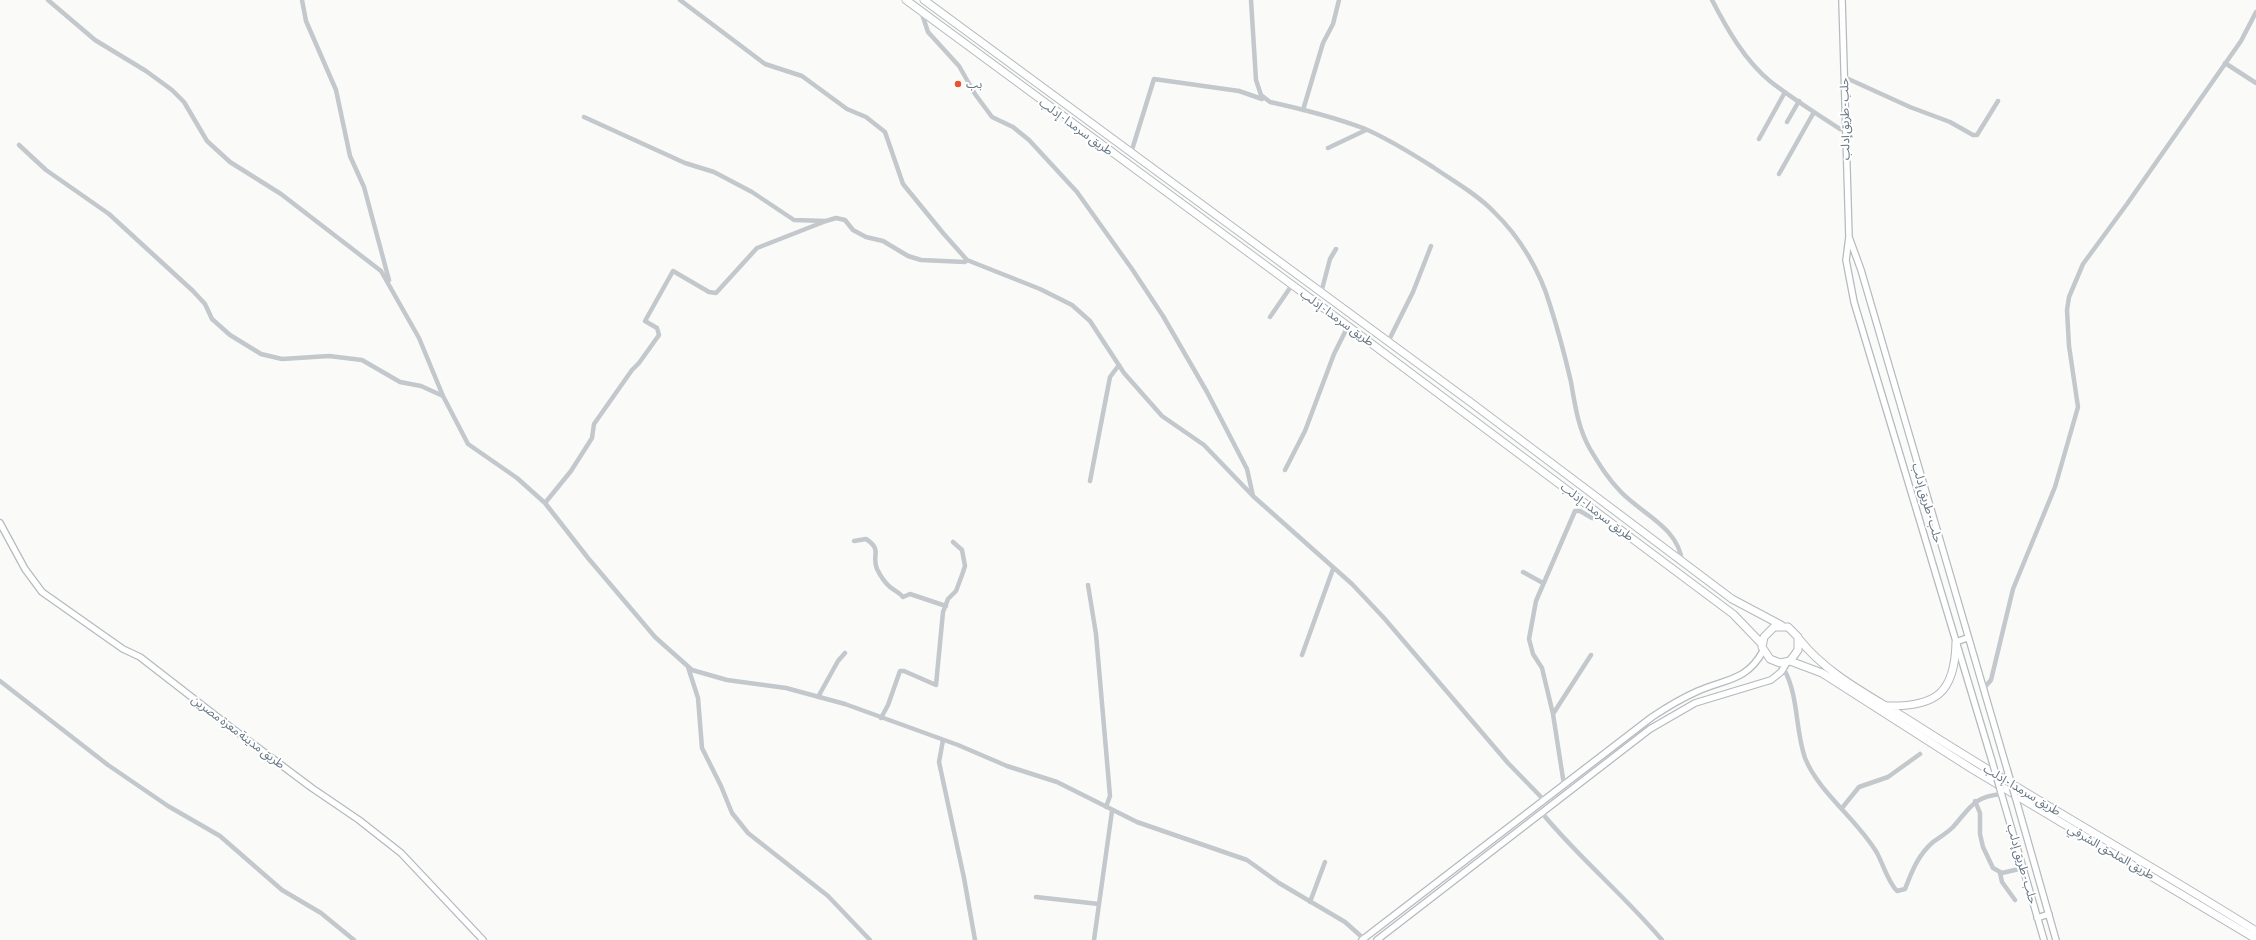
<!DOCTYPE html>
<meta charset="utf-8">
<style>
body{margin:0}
canvas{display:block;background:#fafaf8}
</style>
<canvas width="2256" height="940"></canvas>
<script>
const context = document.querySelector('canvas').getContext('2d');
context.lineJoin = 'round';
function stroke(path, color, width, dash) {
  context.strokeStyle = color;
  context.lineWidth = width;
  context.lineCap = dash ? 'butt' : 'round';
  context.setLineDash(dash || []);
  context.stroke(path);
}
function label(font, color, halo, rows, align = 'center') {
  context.font = font + ' "Asap Condensed","Noto Sans Arabic",sans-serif';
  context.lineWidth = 4;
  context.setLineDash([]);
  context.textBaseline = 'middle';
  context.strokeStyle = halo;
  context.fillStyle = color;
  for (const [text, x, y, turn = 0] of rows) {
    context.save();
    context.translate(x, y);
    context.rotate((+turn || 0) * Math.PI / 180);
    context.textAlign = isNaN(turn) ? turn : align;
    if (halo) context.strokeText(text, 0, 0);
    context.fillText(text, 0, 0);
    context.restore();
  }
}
const major = new Path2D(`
 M1842 0 1849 237 1846 260 1854 302 1992 761
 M1849 237 1861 270 2007 769
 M0 523 25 569 42 592 123 649 140 657 229 726 312 788 359 820 401 853 483 940
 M1956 642 1967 638
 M2000 789 2044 940
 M2015 796 2056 940
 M2037 918 2049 914
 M1362 940 1652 717C1667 707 1682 698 1698 691 1725 679 1747 681 1763 651
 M1377 940 1650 729 1695 703 1771 680 1781 672 1788 661`);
const highway = new Path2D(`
 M906 0 1348 326 1733 614 1762 644
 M924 0 1469 401 1732 599 1781 625
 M1799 639C1829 677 1875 698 1915 724 2027 796 2143 860 2256 931
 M1790 661 1798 650V637L1788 627H1774L1764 637 1762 647 1770 659 1780 663 1790 661 1822 673 1972 769 2256 939
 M1887 706C1936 707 1955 693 1956 642`);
stroke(major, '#b5babe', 8);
stroke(highway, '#b4b9bd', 9);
stroke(new Path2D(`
 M48 0 95 40 146 71 172 90 184 102 207 141 230 162 281 194 381 271 419 338 443 396 468 444 517 478 545 503 588 558 655 637 692 670 727 680 786 688 845 704 958 745 1007 766 1057 782 1137 822 1247 860 1279 883 1345 922 1363 938
 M302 0 306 21 336 90 350 156 364 187 389 280
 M680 0 765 64 802 76 847 109 866 117 885 132 903 184 943 233 967 260 1040 289 1072 305 1090 321 1124 373 1162 416 1204 445 1253 496 1352 584 1384 618 1508 763 1544 800
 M1251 0 1256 80 1261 95 1270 102C1302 109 1333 117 1363 128 1387 138 1411 153 1433 167 1453 181 1477 194 1494 212 1520 237 1540 271 1550 305 1558 330 1565 356 1571 382 1575 405 1578 428 1590 449 1599 464 1608 479 1621 492 1642 514 1679 528 1682 562
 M1712 0C1727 29 1745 61 1771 82 1793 99 1817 114 1840 129L1845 130
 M921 11 928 32 959 66 975 94 992 117 1013 127 1029 140 1077 192 1132 269 1163 316 1207 392 1247 469 1253 496
 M2225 63 2256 83
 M1844 77 1910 107 1950 122 1973 135H1977L1998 101
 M1303 110 1323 43 1333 24 1339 0
 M584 117 685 163 714 172 752 192 794 220 826 221 836 218 845 220 853 230 866 237 883 241 908 256 921 260 965 262 967 260
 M1787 122 1799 101
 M1759 139 1785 92
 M19 145 46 170 109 214 193 291 205 304 212 319 230 335 261 354 282 359 329 356 362 360 400 382 421 386 443 396
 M1328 148 1366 130
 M1131 153 1154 79 1239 91 1262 99
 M1779 174 1814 112
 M1321 293 1330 259 1336 249
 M1270 317 1292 285
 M1388 342 1413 292 1431 246
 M1285 470 1305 431 1334 354 1348 326
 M1090 481 1110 377 1119 365
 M545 503 571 471 592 438 594 424 632 370 639 363 659 335 657 328 645 321 673 271 709 292 716 293 757 248 826 221
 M854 541 866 539C883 550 871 555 877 569 880 575 885 583 890 587 895 591 899 592 903 597L910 594 946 606
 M1523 572 1543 583
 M1088 585 1096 634 1110 796 1106 807
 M1302 655 1333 569
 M688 667 698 698 702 748 721 786 732 813 748 833 828 896 870 940
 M1784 669C1799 697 1795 729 1805 758 1819 793 1857 819 1877 853 1883 864 1888 882 1897 891L1905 889C1912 871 1918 855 1933 842 1940 837 1947 833 1953 827 1970 808 1973 797 2001 794
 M0 681 108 765 168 806 220 836 282 890 321 913 354 940
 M1984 688 1991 680 2013 589 2055 487 2078 407 2069 346 2067 310 2069 297 2083 264 2127 204 2241 41 2256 12
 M818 697 838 661 845 653
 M1553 714 1542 668 1533 654 1529 639 1536 601 1575 511H1580L1592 518H1605
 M881 718 888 705 900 671H904L936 685 943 612 948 599 956 591 962 575 965 566 962 550 953 542
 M943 740 939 762 964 878 975 940
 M1564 785 1553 714 1591 655
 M1975 801 1980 813V834L1983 847 1993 868 2002 873 2023 868
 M1842 808 1859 787 1888 777 1920 754
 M1542 813C1579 858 1624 895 1662 940
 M2000 873 2002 882 2015 900
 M1036 897 1099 904
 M1310 902 1325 862
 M1094 940 1112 811`), '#c3c8cc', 4.5);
stroke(major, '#fff', 5.5);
stroke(highway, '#fff', 7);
const majorBridge = new Path2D(`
 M1992 761 2000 789
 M2007 769 2015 796`);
stroke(majorBridge, '#b5babe', 8, []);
stroke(majorBridge, '#fff', 5.5);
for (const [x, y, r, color] of [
 [958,84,4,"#e4572e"]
]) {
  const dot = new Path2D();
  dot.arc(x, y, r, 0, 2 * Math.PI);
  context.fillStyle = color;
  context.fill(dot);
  stroke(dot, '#fff', 1.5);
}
label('12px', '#657683', '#fff', [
 ["بب",966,84]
], 'left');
label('12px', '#657683', '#fff', [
 ["حلب - طريق إدلب",1845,119,-91],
 ["طريق سرمدا - إدلب",1076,127,36],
 ["طريق سرمدا - إدلب",1337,318,36],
 ["حلب - طريق إدلب",1927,503,74],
 ["طريق سرمدا - إدلب",1597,512,37],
 ["طريق مدينة معرة مصرين",238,732,37],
 ["طريق سرمدا - إدلب",2022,790,31],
 ["طريق الملحق الشرقي",2111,852,30],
 ["حلب - طريق إدلب",2022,864,74]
]);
</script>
